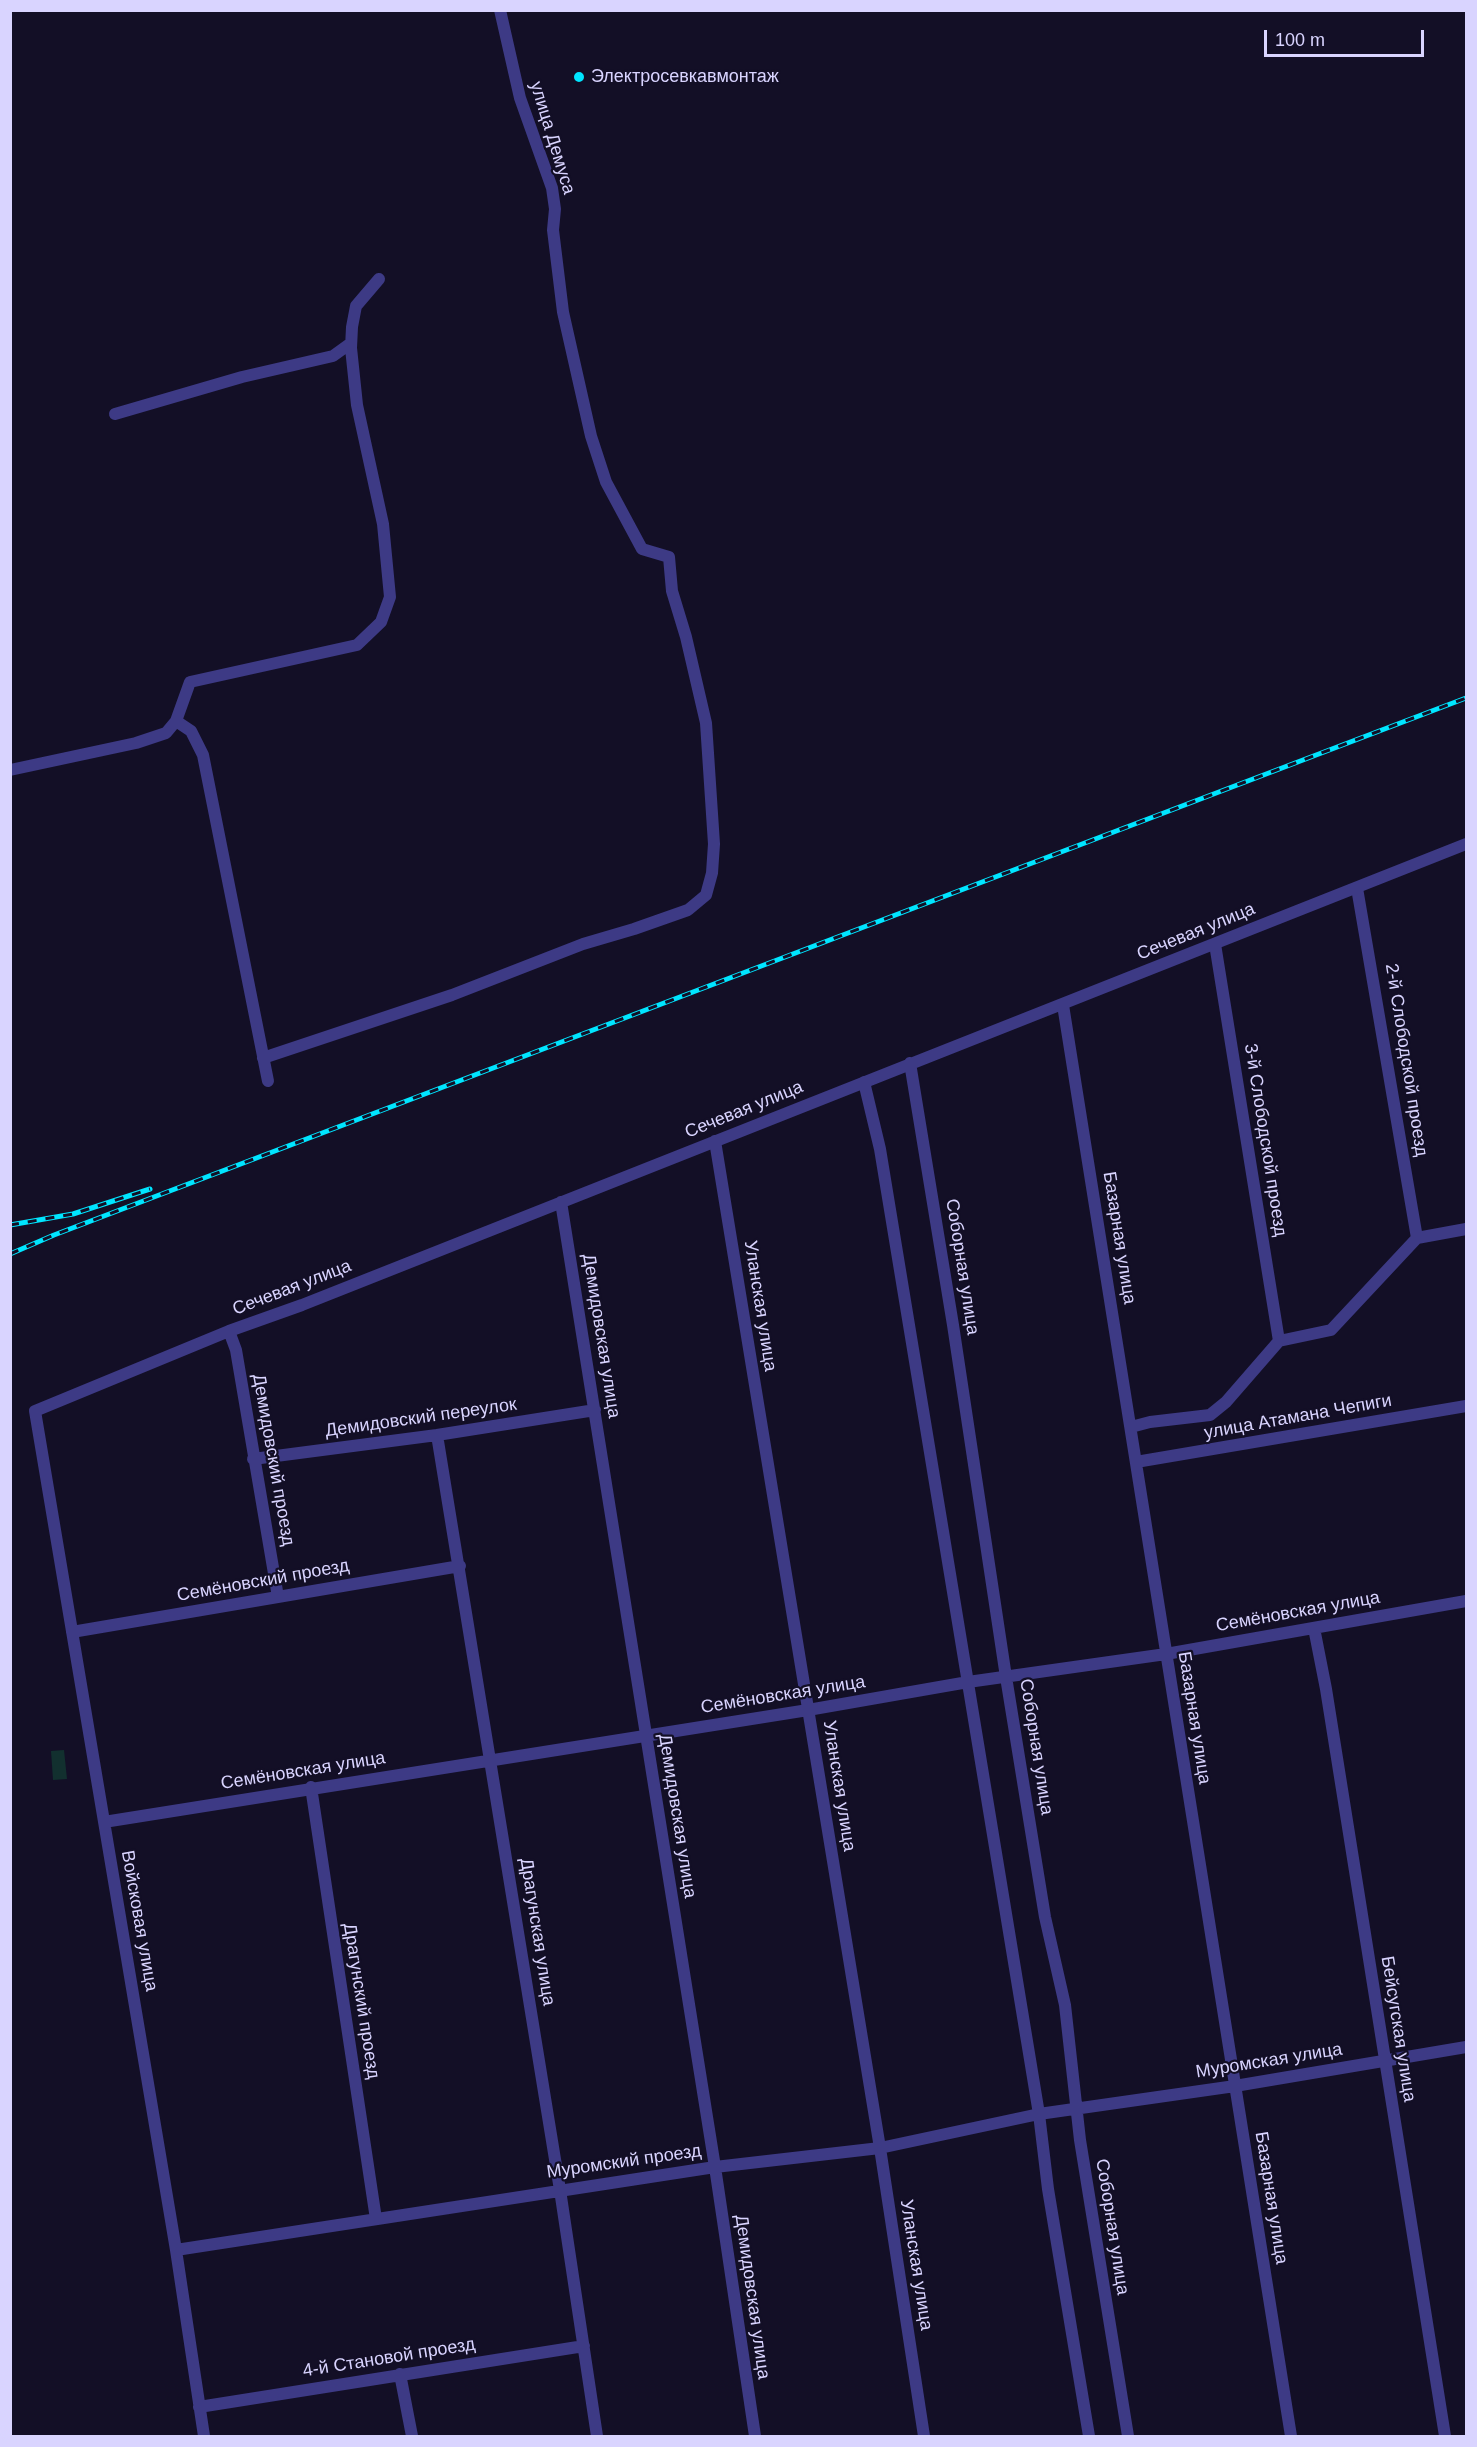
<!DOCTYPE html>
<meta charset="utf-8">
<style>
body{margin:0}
#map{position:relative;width:1477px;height:2447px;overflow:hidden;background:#130f26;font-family:Helvetica,sans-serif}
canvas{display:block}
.frame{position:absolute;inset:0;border:12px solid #d9d4ff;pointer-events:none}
.scale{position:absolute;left:1264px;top:30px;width:160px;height:27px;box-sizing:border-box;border:3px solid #d9d4ff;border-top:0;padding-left:8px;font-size:18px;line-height:21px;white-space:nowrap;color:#d9d4ff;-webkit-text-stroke:4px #130f26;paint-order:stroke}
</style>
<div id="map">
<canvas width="1477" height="2447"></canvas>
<div class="frame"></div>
<div class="scale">100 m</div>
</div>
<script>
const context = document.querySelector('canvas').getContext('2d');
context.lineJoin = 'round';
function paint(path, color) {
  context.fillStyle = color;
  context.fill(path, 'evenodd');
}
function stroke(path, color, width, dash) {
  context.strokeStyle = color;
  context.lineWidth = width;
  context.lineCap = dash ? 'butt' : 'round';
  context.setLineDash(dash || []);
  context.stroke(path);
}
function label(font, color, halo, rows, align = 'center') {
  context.font = font + ' Helvetica,sans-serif';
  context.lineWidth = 4.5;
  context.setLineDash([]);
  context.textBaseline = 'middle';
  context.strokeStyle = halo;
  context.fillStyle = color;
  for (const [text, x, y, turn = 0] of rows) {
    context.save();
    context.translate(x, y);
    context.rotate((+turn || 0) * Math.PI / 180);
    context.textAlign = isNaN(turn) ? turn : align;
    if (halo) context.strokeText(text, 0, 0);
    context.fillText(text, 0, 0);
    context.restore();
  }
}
paint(new Path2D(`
 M64 1750 67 1779 53 1780 51 1751Z`), '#12302f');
stroke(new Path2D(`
 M115 414 242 377 333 356 351 343
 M176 721 191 731 203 755 268 1081
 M10 770 136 743 166 733 176 721 190 682 357 645 381 622 390 597 383 524 357 405 351 348 352 327 356 306 379 279
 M1357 888 1417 1238
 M1215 944 1279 1341
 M1063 1005 1291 2436
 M263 1058 452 995 583 944 634 929 688 910 706 895 712 873 714 844 706 723 686 637 672 591 669 557 642 549 606 482 591 436 563 312 553 230 555 209 552 188 520 98 500 10
 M910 1063 953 1325 1006 1677 1045 1917 1065 2005 1080 2140 1128 2436
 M864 1082 880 1149 1039 2114 1048 2189 1089 2436
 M715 1141 880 2148 924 2436
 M561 1202 715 2167 755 2436
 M229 1331 236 1350 278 1597
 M1131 1427 1150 1422 1210 1415 1226 1402 1279 1341 1331 1330 1417 1238 1466 1229
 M437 1435 560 2190 597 2436
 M253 1459 437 1435 595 1410
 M1136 1462 1466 1406
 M1314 1628 1326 1689 1445 2436
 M72 1632 460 1566
 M311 1787 376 2219
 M104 1822 808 1710 968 1682 1166 1654 1466 1601
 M176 2250 715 2167 880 2148 1039 2114 1235 2086 1466 2047
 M400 2374 412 2436
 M199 2407 584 2346
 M204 2436 176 2250 35 1411 229 1331 302 1305 1466 844`), '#3d3a85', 12);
const rail = new Path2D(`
 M10 1225 73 1214 150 1189
 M10 1254 54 1235 1466 698`);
stroke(rail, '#00e5ff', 5);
stroke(rail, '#130f26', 3, [9]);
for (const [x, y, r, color] of [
 [579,77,6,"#00e5ff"]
]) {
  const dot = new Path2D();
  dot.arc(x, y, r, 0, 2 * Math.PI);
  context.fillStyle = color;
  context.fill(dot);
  stroke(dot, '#130f26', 2);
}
label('18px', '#d9d4ff', '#130f26', [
 ["Электросевкавмонтаж",591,77]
], 'left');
label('18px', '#d9d4ff', '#130f26', [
 ["улица Демуса",552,138,73],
 ["Сечевая улица",1196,932,-22],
 ["2-й Слободской проезд",1406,1060,81],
 ["Сечевая улица",744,1110,-22],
 ["3-й Слободской проезд",1265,1140,81],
 ["Базарная улица",1119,1238,81],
 ["Соборная улица",962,1267,81],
 ["Сечевая улица",292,1288,-21],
 ["Уланская улица",760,1306,81],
 ["Демидовская улица",601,1336,81],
 ["улица Атамана Чепиги",1298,1417,-10],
 ["Демидовский переулок",421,1418,-8],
 ["Демидовский проезд",273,1460,80],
 ["Семёновский проезд",263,1581,-10],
 ["Семёновская улица",1298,1612,-10],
 ["Семёновская улица",783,1695,-9],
 ["Базарная улица",1194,1718,81],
 ["Соборная улица",1036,1747,81],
 ["Семёновская улица",303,1771,-9],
 ["Уланская улица",839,1786,81],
 ["Демидовская улица",677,1816,81],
 ["Войсковая улица",139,1921,80],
 ["Драгунская улица",537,1932,81],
 ["Драгунский проезд",361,2001,81],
 ["Бейсугская улица",1398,2029,81],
 ["Муромская улица",1269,2061,-9],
 ["Муромский проезд",624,2162,-8],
 ["Базарная улица",1271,2198,81],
 ["Соборная улица",1112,2227,81],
 ["Уланская улица",916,2265,81],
 ["Демидовская улица",752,2297,82],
 ["4-й Становой проезд",389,2358,-9]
]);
</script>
